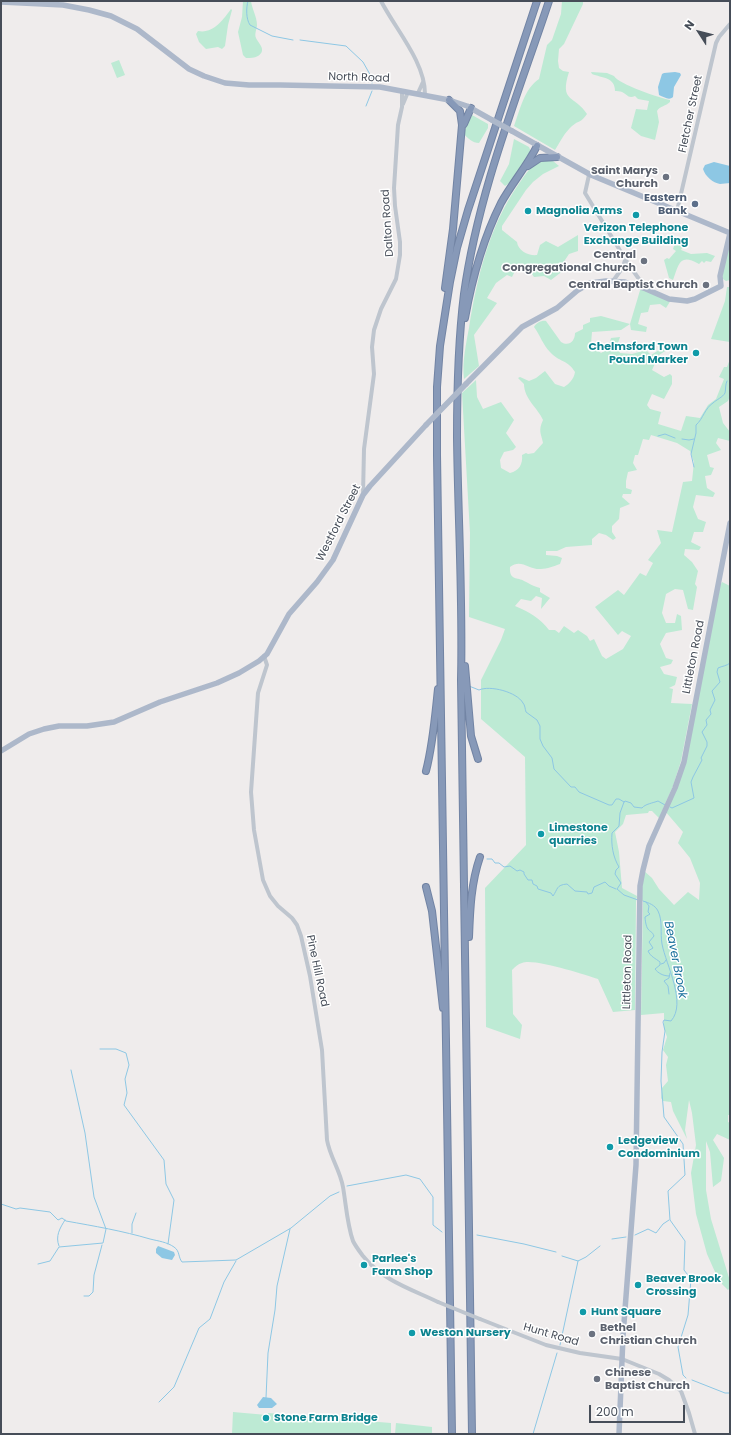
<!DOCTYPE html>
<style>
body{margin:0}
#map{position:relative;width:731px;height:1435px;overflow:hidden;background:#efecec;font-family:Poppins,sans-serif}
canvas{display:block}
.frame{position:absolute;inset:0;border:2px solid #464d58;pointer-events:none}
.north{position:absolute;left:679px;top:12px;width:40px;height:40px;-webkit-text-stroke:3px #fff;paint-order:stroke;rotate:306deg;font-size:11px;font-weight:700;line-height:16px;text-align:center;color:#464d58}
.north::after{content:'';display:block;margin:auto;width:14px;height:18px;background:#464d58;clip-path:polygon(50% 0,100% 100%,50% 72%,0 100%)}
.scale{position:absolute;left:589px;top:1405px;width:96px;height:18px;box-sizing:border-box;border:2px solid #464d58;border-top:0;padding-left:5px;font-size:12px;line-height:14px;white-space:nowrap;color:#464d58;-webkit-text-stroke:3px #fff;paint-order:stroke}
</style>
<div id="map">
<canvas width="731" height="1435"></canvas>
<div class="frame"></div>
<div class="north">N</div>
<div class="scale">200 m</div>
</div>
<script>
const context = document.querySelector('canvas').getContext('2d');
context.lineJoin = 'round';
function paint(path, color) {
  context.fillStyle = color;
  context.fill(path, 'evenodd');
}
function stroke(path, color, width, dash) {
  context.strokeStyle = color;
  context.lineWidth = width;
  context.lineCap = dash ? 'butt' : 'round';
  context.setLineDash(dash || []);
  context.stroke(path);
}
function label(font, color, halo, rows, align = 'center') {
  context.font = font + ' Poppins,sans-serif';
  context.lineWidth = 3;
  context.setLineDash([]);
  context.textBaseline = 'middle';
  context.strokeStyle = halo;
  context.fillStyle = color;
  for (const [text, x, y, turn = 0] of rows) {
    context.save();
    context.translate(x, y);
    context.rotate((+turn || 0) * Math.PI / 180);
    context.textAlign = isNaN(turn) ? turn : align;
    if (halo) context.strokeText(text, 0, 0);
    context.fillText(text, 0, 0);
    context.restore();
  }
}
paint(new Path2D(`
 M243 1H251C252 9 257 17 257 25 257 29 254 34 256 38 259 44 267 50 258 56 254 58 251 58 246 58L243 55 238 32 242 17Z
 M562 1H583V4L564 44 559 49 558 61 559 68 563 71 569 72C559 103 575 95 587 114 581 123 579 120 572 126 565 132 560 142 555 150L514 126C520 110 524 89 539 79L547 45 552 40 561 14Z
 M231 9 232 10 228 25 225 46 222 49 218 47 206 49 199 42 196 34 198 31C213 34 223 20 231 9Z
 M119 60 125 75 117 78 111 63Z
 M591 72 607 73 614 76C618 84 660 98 670 100V102C666 106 660 106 657 111L659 122 655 140 641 136 631 128 636 109 647 110 649 101 638 99 635 96C628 99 627 94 622 92 620 91 617 91 615 91 615 77 602 78 592 74Z
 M472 115 488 124V128L479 143C473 143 467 138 464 134L467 123Z
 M514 139 529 147 531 152C525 160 514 182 505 186L500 181 509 164Z
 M547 160 553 161 559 166 543 174 533 182 526 190 502 226V230L517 242C518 251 529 256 537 255L540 245 546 241 558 247 578 235V251L569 254 563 263 564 270 551 280 544 276 534 277 527 267 519 265 516 269 512 277 507 275 496 283 487 298 497 303 474 335 479 366 464 379C462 362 466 344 469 328 477 278 489 227 518 185 527 173 530 164 547 160Z
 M683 237 685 242 681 250 691 254 707 253 715 256 711 262 706 261 704 263 702 261 699 264C680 253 679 263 673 280L669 278 664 260 667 258 669 259 676 251 673 249 674 246 680 241Z
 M730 241V280L726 281 723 279 722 273Z
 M641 287 671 300 666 308 660 304 650 305 648 312 641 313 638 324 647 327 646 332 631 330 630 324 621 330 592 332 591 344 601 353 608 349 611 338 620 337 617 346 620 353 632 354 646 350 651 355 672 342 673 346 659 355 652 370 664 377 670 374 672 376V384L664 399 652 394 647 405 650 409 661 412 658 424 681 431 686 416 700 418 708 405 716 399 724 379 719 377 724 367H727L730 359V396L728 401 719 407 723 423 730 432V441L718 438 716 443 721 450 707 455 710 467 714 468 711 475 705 476 707 488 715 493 713 497 696 495 693 507 698 519 706 522 703 532H694L691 542 701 547 699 550 685 549 684 555 692 562 698 571 695 584 697 587 693 610 688 609 683 590 675 589 666 594 662 613 666 623H675L677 614 681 616 682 630 666 633 660 644 666 658 673 660 671 664 660 667 664 674 677 677 675 685 669 688 673 689 671 703 692 704 681 761 673 786 659 818 652 811H649L648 813 626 815 623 824 615 832 619 852 622 888 637 896 636 902 635 1010 613 1012 598 979C585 975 534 958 522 963 518 964 515 967 512 970L513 1014 522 1025 520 1039 486 1027 485 888 526 845 525 757 481 719V680L501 640 505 629 469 617 470 533 462 393 476 380 477 397 483 409 501 402 514 420 506 433 516 447 513 450 504 452 500 460 501 468 510 473C519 471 523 464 522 455L526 453 528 454 534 453 543 443C541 433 538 431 543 420 538 408 524 399 524 384L518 378 520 377 529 381 536 378 545 371 555 384 564 387C569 384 574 379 575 372 568 360 559 362 550 352 543 345 540 335 534 327 536 323 542 320 546 321L561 342C569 347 575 341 575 333L583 329V325L590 322V318L601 316 630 324ZM651 435 677 443 690 451 694 462 692 481 683 482 672 532 657 530 661 543 648 560 653 563 646 576 640 573 624 595 618 590 595 607 618 635 622 631 631 636 623 649 606 659 602 656 594 639 590 641 587 636 578 630 574 633 564 626 559 633 555 630H549C540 618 529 612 515 606L521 599 531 601 536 596 542 598 541 609 550 598 540 592V588C533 586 530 584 524 581 518 577 509 581 510 567 521 558 529 570 541 569 547 569 554 566 560 564L562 558 557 556 546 555V551H557L566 547 592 545V539L599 533 606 535 613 540 616 538 612 532V526L619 519 620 508 630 504 622 497 623 494H631L632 490 626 488V481L628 472 637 470 633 463 635 455H638L643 439 649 440Z
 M727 287H730V342L711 339 725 301Z
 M722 582 730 586V1115H728V1122L730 1123V1140L717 1134 713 1140 724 1158 721 1181 713 1187 710 1152 706 1141V1190L711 1219 730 1281V1288L728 1290 719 1281 707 1254 696 1214 691 1173 696 1145 692 1113 689 1100 685 1130 687 1139 673 1111 671 1102 663 1101 661 1098 662 1088 668 1081 666 1065 668 1057 663 1050 667 1037 664 1028V1013L641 1015 643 901 640 900 643 870 652 878 659 889 674 905 688 892 699 900 700 883 690 858 678 843 683 832 665 811 679 779 719 584H721Z
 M233 1412 267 1415 268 1413 391 1423V1434H232Z
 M396 1423 432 1427V1434H395Z`), '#bdead4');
paint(new Path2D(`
 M675 72 680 73 681 75 674 87 673 97C669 101 664 97 659 95L658 87 662 74 664 73Z
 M714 162 730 166V183C727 183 723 184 720 184 713 183 705 176 703 169L705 165Z
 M158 1246 174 1252 175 1255 172 1260 162 1258 156 1253V1249Z
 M263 1397 271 1398 277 1404 272 1408H259L257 1405Z`), '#8dc7e4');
stroke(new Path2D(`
 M248 1C246 8 246 19 250 25L272 36 293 40
 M300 40 346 46 363 62 372 78V83
 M366 106 372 91
 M658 436 665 434 675 438
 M682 439 689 440 694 439
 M694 467 691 454 696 433V425C703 419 705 408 713 403 716 400 723 397 725 393 726 389 725 385 727 381
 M469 686 479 690C490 685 517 692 523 703 525 705 525 709 526 712L537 720 540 726V739L543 746 552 758 554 769 571 787H575L579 792 609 805H612L616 799H619L624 802
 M670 807 672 808 694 798 691 782 693 777 702 760 701 758 707 746V742L702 732 707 725 706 720 711 714 710 710 715 700 712 691 720 682 717 672 718 668C722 666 727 666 730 663
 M487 859H492L495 863H499L504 867 510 866 517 871 520 870 524 872V874L528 880H532L533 884 537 886 538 889 551 893 553 896C558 889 556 885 567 884L575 891 587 892 588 894 592 893 594 887 605 882 609 886 616 889
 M638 900 624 895 617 889 621 883 615 874 616 870 619 867C613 857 611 845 612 833L619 826 620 813 624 802 625 801 631 803 634 807 642 808C645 804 653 803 658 801L665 805
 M643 901C649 903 655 905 658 911 663 921 660 933 662 944 666 965 687 1003 671 1021L664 1020 663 1022 665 1031 662 1052 661 1081 664 1117 683 1144 685 1175 668 1191 670 1220 685 1241 684 1270 691 1279 688 1315 678 1347 683 1375 686 1378
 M646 902 649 906 648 912 650 914 645 917C645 919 646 927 648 929 650 932 652 931 654 936L649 942 653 948 648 951C651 957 655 958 660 962V965L655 969C658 973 663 976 669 976
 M661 964 664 963 666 960
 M669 994 668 986 664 981 669 978 670 973
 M100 1049H116L126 1053 129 1065 125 1079 127 1093 124 1105 164 1160 166 1184 174 1200 168 1244
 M347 1186 406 1175 420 1179 433 1197V1225L442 1232
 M1 1204 16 1209 20 1208 50 1212 58 1220 62 1218 66 1221C94 1226 123 1231 150 1239 158 1241 167 1242 174 1247 180 1251 178 1257 182 1262L236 1260 291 1228 330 1196 339 1192
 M132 1233V1224L136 1213
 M477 1235 524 1244 556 1252
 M635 1235 648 1229 656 1233 663 1224 669 1220
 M612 1239 626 1237
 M59 1246C55 1236 60 1228 65 1220
 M562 1256 578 1261 586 1257 600 1246
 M38 1264 50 1261 59 1247 103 1243 106 1229 94 1197 85 1133 71 1070
 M84 1296H89L93 1292 94 1275 102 1245
 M560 1345 578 1261
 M692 1380 725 1393H730
 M266 1398 268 1353 275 1310 277 1286 290 1229
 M159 1402 174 1387 199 1328 210 1319 224 1282 236 1261
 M533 1434 557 1353`), '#8dc7e4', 1);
const highway = new Path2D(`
 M464 124 471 108
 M528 166 540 158 557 157
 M445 288 453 229 462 125 460 111 449 100
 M465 318C472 279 483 239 501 203 512 183 527 166 537 146
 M465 666 471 736 478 759
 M426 771C433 744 435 717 438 689
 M426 887 432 911 443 1008
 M469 937C470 910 471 883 480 857
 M452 1434 437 455V387L440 346 450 282 457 248 468 210 537 1
 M472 1434 461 680C463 599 458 518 457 437 457 389 458 342 464 294 478 193 517 97 549 1`);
stroke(highway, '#7284a4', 8);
stroke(new Path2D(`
 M381 1C396 30 425 62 425 94
 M418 93 423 82
 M403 104 408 92
 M589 175 585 193 627 262 646 289
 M677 211 716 43 719 37 730 24
 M613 281 623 267 625 260
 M363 495 364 449 374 374 372 347 374 330 381 309 396 279 400 255V242L395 206 394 188 398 125 402 107V91
 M264 656 267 665 258 693 251 792 254 830 263 880 270 896 278 906 292 918 297 925 301 936 310 976 322 1050 327 1140C330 1157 340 1170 343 1187 346 1204 347 1224 353 1241 356 1247 360 1252 363 1256 383 1281 411 1289 438 1302
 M480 1319 546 1345 580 1353 622 1359 659 1374 669 1380 681 1391 689 1413 695 1434`), '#bec5ce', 4);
stroke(new Path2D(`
 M1 2 63 5 89 10 111 16 137 29 189 69 204 76 225 83 249 85H280L380 87 449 100 467 106 492 120
 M512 131 591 175 730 233
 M466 384 522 327 557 308 578 290 590 283 606 281 625 282 646 289 669 299 687 301 695 299 721 286 720 276 730 233
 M1 751 29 734 44 729 59 726H87L114 722 160 702 217 683 239 673 259 661 267 654 289 614 317 582 333 560 363 495 370 486 426 425
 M619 1434 623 1336 636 1165 640 886 643 870 649 846 675 788 684 762 730 523`), '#adb8ca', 5.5);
stroke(highway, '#8799b8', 6);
stroke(new Path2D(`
 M438 1302 480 1319`), '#bec5ce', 4);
stroke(new Path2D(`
 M492 120 512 131
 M426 425 466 384`), '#adb8ca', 5.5);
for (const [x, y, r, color] of [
 [666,177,4,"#6b7280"],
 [695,204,4,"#5c6f8a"],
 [528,211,4,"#0f9aa8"],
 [636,215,4,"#0f9aa8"],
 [644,261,4,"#6b7280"],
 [706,285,4,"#6b7280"],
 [696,353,4,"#0f9aa8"],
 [541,834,4,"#0f9aa8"],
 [610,1147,4,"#0f9aa8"],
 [364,1265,4,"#0f9aa8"],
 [638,1285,4,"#0f9aa8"],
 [583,1312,4,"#0f9aa8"],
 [412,1333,4,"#0f9aa8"],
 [592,1334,4,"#6b7280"],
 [597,1379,4,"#6b7280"],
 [266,1418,4,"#0f9aa8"]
]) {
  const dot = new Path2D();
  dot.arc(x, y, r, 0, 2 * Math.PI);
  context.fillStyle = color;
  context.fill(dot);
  stroke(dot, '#fff', 1.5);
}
label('11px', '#464d58', '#fff', [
 ["North Road",359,78,2],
 ["Fletcher Street",691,114,-78],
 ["Dalton Road",388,223,-94],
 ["Westford Street",339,523,-63],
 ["Littleton Road",694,657,-79],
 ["Pine Hill Road",317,971,78],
 ["Littleton Road",628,972,-89],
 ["Hunt Road",551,1335,16]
]);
label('bold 11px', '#5b616d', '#fff', [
 ["Saint Marys",658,171],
 ["Church",658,184],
 ["Central",636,255],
 ["Congregational Church",636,268],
 ["Central Baptist Church",698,285],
 ["Bethel",600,1328,"left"],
 ["Christian Church",600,1341,"left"],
 ["Chinese",605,1373,"left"],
 ["Baptist Church",605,1386,"left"]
], 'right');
label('bold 11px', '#4e5e75', '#fff', [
 ["Eastern",687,198],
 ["Bank",687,211]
], 'right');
label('bold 11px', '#0d838f', '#fff', [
 ["Magnolia Arms",536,211],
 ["Verizon Telephone",636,228,"center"],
 ["Exchange Building",636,241,"center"],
 ["Chelmsford Town",688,347,"right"],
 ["Pound Marker",688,360,"right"],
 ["Limestone",549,828],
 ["quarries",549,841],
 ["Ledgeview",618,1141],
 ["Condominium",618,1154],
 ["Parlee's",372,1259],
 ["Farm Shop",372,1272],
 ["Beaver Brook",646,1279],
 ["Crossing",646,1292],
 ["Hunt Square",591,1312],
 ["Weston Nursery",420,1333],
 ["Stone Farm Bridge",274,1418]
], 'left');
label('italic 12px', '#166e9b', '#fff', [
 ["Beaver Brook",675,960,79]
]);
</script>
